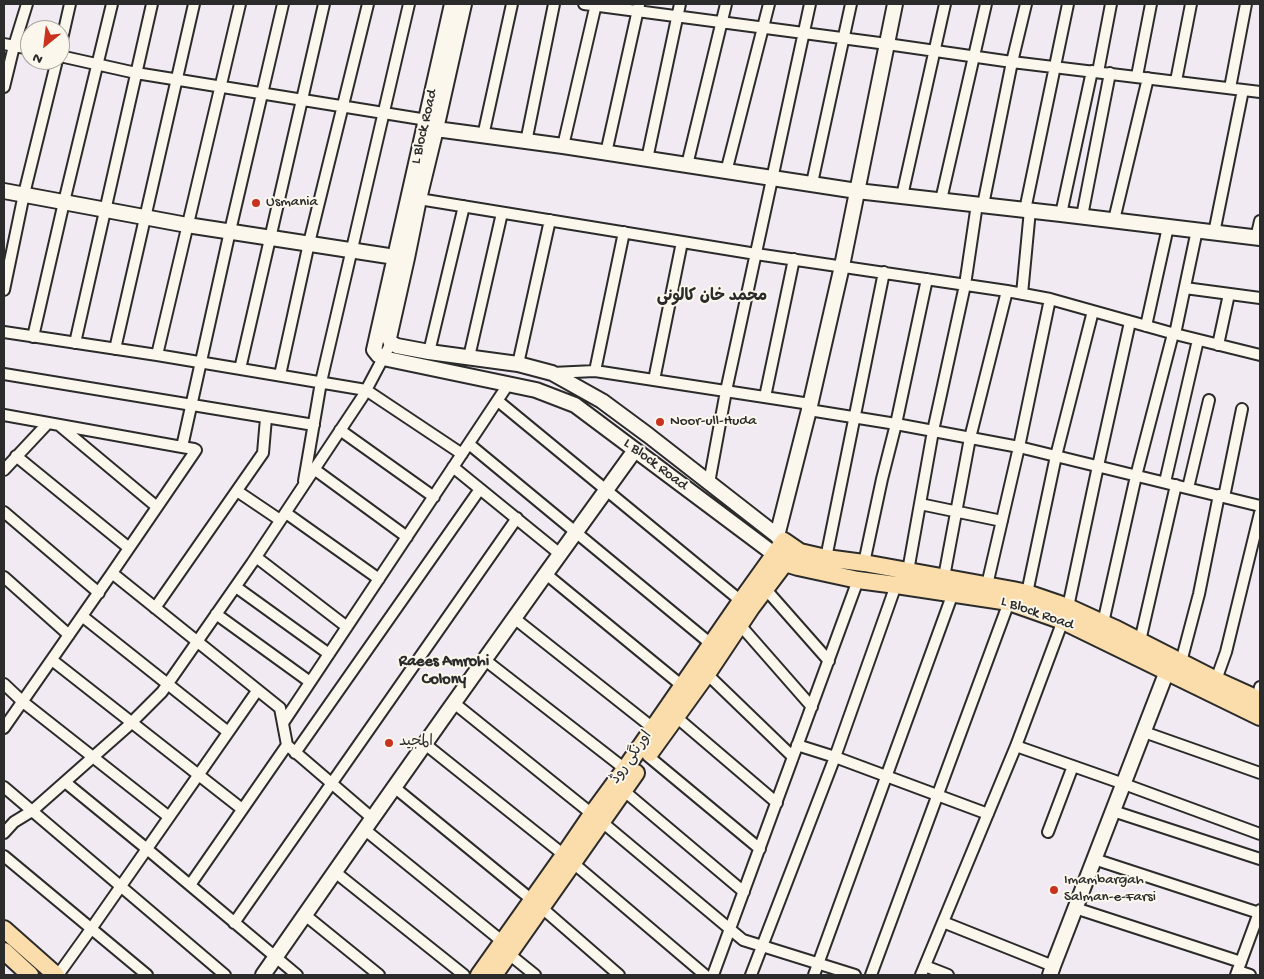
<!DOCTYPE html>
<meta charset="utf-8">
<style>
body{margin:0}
#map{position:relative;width:1264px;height:979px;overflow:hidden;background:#f1eaf2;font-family:"Gochi Hand",sans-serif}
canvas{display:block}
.frame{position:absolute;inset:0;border:5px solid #2b2b2b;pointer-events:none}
.north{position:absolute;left:20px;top:20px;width:50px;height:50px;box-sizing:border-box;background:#fbf7ec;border:1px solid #a8a59f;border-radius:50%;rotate:209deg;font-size:14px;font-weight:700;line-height:20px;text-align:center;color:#2b2b2b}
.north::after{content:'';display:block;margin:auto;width:18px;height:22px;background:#c8321e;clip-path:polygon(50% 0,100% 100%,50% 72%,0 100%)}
</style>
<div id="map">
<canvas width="1264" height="979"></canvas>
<div class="frame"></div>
<div class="north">N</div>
</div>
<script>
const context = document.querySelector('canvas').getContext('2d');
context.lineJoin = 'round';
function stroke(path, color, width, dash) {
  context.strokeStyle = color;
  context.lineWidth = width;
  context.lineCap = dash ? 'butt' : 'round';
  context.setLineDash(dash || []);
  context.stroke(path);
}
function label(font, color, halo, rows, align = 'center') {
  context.font = font + ' "Gochi Hand","Playpen Sans Arabic",sans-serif';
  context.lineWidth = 4;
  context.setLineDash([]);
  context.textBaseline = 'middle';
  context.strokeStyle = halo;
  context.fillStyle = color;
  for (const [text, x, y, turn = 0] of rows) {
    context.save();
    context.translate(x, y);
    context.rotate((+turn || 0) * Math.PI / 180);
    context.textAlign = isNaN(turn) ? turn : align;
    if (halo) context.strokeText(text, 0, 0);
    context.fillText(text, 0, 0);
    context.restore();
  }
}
const street = new Path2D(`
 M584 4 887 44 1012 62 1260 92
 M4 44 30 49
 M60 48 70 4
 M60 56 136 73 427 120
 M1098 72 1111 4
 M1137 76 1151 4
 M1176 81 1191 4
 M4 87 14 46 27 4
 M1230 88 1246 4
 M483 136 512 4
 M526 142 554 4
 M563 146 596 4
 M606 153 639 5
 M647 159 680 4
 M687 165 726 4
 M726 172 769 4
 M812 183 851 4
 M902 196 945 4
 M419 199 756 254 1007 291 1050 299 1175 334 1260 355
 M941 200 986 4
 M983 205 1012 62 1026 4
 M1025 210 1068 4
 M1061 214 1092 71
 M1082 216 1110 73
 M1114 220 1148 78
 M1214 233 1243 90
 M1256 238 1260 221
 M1185 288 1260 298
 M4 290 24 194 57 60
 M1022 294 1030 210
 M1146 326 1168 227
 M4 332 157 355 366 390 462 454
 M1175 334 1197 230
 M33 337 64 202 112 4
 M75 343 152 4
 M1218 345 1229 294
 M115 349 194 4
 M429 352 464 206
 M157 355 240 4
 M469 357 502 213
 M518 364 550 220
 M240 369 324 4
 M595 371 624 232
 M552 373 595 371 810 404
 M4 374 314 425
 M280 375 309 243 368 4
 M654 380 682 242
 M765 397 794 259
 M498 401 741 601
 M809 410 896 424 1019 447 1260 506
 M4 415 182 447 230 231 283 4
 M60 426 157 507
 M340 430 434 497
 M469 444 711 644
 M16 456 129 548
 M453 467 560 554
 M314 469 407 537
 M4 470 48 423
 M304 481 321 382 409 4
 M1165 482 1198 340
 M709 483 726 391 810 4
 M1188 488 1209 400
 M237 491 280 520
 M1224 497 1242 409
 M920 504 1002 521
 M4 512 99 593
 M286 513 379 579
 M256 557 347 627
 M826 558 884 272
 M864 563 882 479 896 424 927 279
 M908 571 933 431 965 285 977 204
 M112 573 280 708 287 745 372 818
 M546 574 686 689
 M4 577 69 635
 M944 577 970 438 1007 291
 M762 585 829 661
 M987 585 1019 447 1050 299
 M236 587 329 654
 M1027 593 1056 456 1093 311
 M155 608 263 453 266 418
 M216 614 310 682
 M82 616 228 732
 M514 618 653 728
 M1103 623 1136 476 1173 334
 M741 626 812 707
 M1140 641 1176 485
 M52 660 242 809
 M485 660 625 769
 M1181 662 1199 594 1219 495
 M707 674 793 757
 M1216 680 1226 652 1260 513
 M4 684 23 702 169 817
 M1257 699 1260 687
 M454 703 592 814
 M675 716 777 803
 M283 723 509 383
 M4 728 112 573 196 450 194 449 182 447
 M1144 732 1260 773
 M425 744 564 855
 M797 745 835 757 988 814
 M1016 746 1124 784 1260 834
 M295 753 480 489
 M648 756 760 849
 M65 782 147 849 297 975
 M4 787 225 975
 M394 787 532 900
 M623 790 744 892
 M1113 811 1260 859
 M602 822 743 940 855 975
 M364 829 503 942
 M1048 832 1073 766
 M4 833 14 822 32 811 127 727 162 692 252 563 363 396 391 343
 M4 856 147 975
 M1094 859 1259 913
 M572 862 705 975
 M335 872 464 975
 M190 885 287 745
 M542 908 619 975
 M1075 908 1241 962
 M305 915 379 975
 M943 922 1053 966
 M234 923 517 518
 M509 954 535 975
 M925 966 948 975
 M1238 971 1250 975
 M58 975 91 929 257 691
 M713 975 858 580
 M751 975 835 757 896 585
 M814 975 953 593
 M871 975 1009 602
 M921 975 1016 746 1068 607 1098 466 1130 322
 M1236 975 1260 910`);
const secondary = new Path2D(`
 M452 4 374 350 378 355 383 358 536 390 575 405 774 554
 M464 4 436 129 419 199 407 258 389 338 391 343 397 346 429 352 518 364 552 373 602 401 648 435 784 541
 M436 129 563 146 857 191 1061 214 1260 238
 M4 191 187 225 395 257
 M777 536 809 410 842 266 895 4
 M263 975C385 799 509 624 635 450
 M1050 975 1053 966 1167 671`);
const primary = new Path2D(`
 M778 557 785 563 798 567 858 580 896 585 1009 602 1063 621 1260 717
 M650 753 707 674 751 608 785 563 794 548
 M4 929 56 975
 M4 951 30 975
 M479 975 564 855 592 814 625 769 741 601 784 541 800 552 826 558 864 563 1013 590 1027 593 1068 607 1114 628 1216 680 1260 700
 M494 975 636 773`);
stroke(street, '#2b2b2b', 14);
stroke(secondary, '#2b2b2b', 18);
stroke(primary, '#2b2b2b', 20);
stroke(street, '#fbf7ec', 10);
stroke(secondary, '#fbf7ec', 14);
stroke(primary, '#faddab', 16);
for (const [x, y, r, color] of [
 [256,203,5,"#c8321e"],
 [660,422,5,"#c8321e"],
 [389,743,5,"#c8321e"],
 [1054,890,5,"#c8321e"]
]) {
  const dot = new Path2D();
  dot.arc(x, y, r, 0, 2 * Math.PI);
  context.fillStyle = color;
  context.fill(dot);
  stroke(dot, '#fbf7ec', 2);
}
label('15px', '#2b2b2b', '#fbf7ec', [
 ["L Block Road",425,127,-77],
 ["L Block Road",655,465,37],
 ["L Block Road",1037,614,19],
 ["اورنگی روڈ",632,758,-55]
]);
label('15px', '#2b2b2b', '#fbf7ec', [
 ["Usmania",266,203],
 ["Noor-ull-Huda",670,422],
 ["المجید",399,743],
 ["Imambargah",1064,881],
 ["Salman-e-Farsi",1064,898]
], 'left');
label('bold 16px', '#2b2b2b', '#fbf7ec', [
 ["محمد خان کالونی",712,298],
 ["Raees Amrohi",444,663],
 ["Colony",444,681]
]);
</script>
